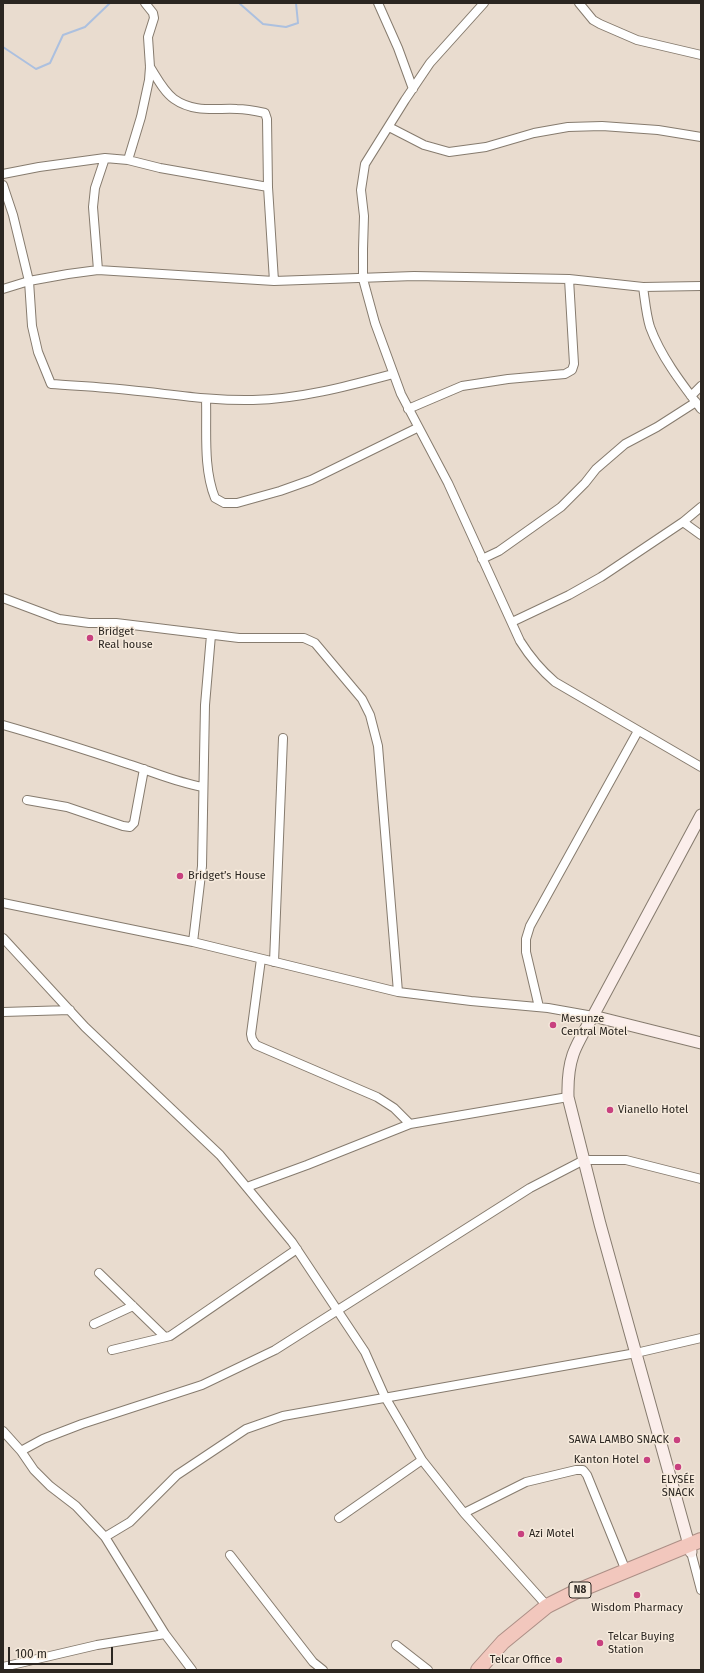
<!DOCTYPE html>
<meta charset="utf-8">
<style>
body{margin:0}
#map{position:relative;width:704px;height:1673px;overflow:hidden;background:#e9dccf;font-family:"Fira Sans",sans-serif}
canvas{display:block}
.frame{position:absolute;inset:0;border:4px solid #2b2621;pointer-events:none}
.scale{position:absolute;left:8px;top:1647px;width:105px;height:18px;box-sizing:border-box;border:2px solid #2b2621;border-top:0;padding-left:5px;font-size:12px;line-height:14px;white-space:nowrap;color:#2b2621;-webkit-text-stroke:3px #f6eadc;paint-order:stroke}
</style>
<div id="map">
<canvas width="704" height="1673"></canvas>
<div class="frame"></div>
<div class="scale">100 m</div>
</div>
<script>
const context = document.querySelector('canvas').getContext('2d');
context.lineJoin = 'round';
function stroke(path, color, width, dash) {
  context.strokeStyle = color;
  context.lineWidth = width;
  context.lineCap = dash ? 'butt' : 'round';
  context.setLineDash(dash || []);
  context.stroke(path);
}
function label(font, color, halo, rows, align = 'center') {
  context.font = font + ' "Fira Sans",sans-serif';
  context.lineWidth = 3;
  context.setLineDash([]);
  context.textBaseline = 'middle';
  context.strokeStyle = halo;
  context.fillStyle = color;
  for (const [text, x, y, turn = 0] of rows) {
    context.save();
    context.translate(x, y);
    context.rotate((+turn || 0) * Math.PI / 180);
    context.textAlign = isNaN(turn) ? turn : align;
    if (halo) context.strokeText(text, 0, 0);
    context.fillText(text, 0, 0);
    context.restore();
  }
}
stroke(new Path2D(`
 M239 3 263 24 286 27 298 23 296 3
 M3 47 36 69 50 63 63 35 85 27 110 3`), '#acc0df', 2);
const street = new Path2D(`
 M378 3 398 48 413 89
 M484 3 430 63 405 100 365 164 361 190 364 216 363 249V279L375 323 401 394 448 483 520 641C530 657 541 670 555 682L701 767
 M579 3 593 20 600 24 637 40 701 55
 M150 67C157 78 164 92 174 99 194 113 215 108 237 109 246 109 256 111 265 113L267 119 268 187 274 281
 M389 127 424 145 449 152 486 147 534 133 568 127 602 126 658 130 701 137
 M128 160 141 117 149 80 150 67 148 37 154 18 153 13 145 3
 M3 174 39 167 105 158 128 160 160 168 268 187
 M3 185 13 215 29 281 32 326 38 352 51 384C77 386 103 387 129 390 171 394 211 401 253 400 300 399 348 386 393 374
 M98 270 93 207 95 188 105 158
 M643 287C645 300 646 314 650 327 661 357 682 384 701 409
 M3 289 29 281 68 274 98 270 274 281 414 276 569 279 643 287 701 286
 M691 396 701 386
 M206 399C207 431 203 468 215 498L224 503H237L280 491 311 480 417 428
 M408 409 462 386 508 379 565 374 572 370 574 364 569 279
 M683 522 701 535
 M482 559 499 551 561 507 585 483 596 469 625 444 657 427 696 402
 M3 598 59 619 89 623H116L239 638H304L315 643 362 699 370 715 378 746 398 992
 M512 622 569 595 601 577 683 522 701 507
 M3 725C45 737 86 750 128 764 154 772 175 782 203 787
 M27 800 67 807 123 826 130 827 134 823 144 769
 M3 903 193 942 398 992 471 1001 548 1008 593 1016
 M3 938 85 1027 220 1155 292 1242 365 1352 385 1397 422 1460 464 1513 549 1608
 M193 942 202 866 205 705 211 635
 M261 959 251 1034 252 1039 256 1045 377 1097 394 1108 410 1124
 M274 962 283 738
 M539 1007 526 952V939L530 926 638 731
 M3 1012 70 1010
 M247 1187 307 1165 410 1124 568 1097
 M99 1273 165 1337
 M94 1324 133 1306
 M112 1350 170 1336 297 1249
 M3 1431 21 1451 34 1470 50 1486 76 1506 105 1537 165 1634 192 1670
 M21 1451 43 1439 82 1424 202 1385 275 1350 530 1188 584 1160H626L701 1179
 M464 1513 526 1482 576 1470H583L587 1475 626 1571
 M339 1518 422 1460
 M105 1537 130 1522 177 1475 246 1429 283 1416 636 1353 701 1338
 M691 1552 701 1590
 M230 1555 313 1662 323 1670
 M396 1645 428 1670
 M3 1667 97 1645 165 1634`);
const secondary = new Path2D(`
 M593 1016 701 1043
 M691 1552 600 1224 568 1097C567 1060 574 1048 593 1016L701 815`);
const highway = new Path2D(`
 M478 1670 503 1642 547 1606 575 1592 701 1540`);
stroke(street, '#867b6e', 10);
stroke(secondary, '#867b6e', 13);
stroke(highway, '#ac8f86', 16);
stroke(street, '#fff', 8);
stroke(secondary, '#fbeeeb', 11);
stroke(highway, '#f2c7bd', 14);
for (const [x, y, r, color] of [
 [90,638,4,"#c8417f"],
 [180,876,4,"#c8417f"],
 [553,1025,4,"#c8417f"],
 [610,1110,4,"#c8417f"],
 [677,1440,4,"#c8417f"],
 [647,1460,4,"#c8417f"],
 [678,1467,4,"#c8417f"],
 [521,1534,4,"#c8417f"],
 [637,1595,4,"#c8417f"],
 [600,1643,4,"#c8417f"],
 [559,1660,4,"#c8417f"]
]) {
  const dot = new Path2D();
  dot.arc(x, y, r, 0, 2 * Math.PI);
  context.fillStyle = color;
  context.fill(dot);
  stroke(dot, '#f6eadc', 1.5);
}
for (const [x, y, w] of [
 [580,1590,22]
]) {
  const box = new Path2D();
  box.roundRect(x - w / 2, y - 8, w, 16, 3);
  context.fillStyle = '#f6eadc';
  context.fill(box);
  stroke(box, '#2b2621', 1);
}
label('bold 10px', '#2b2621', null, [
 ["N8",580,1590]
]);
label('11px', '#2b2621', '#f6eadc', [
 ["Bridget",98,632],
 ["Real house",98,645],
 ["Bridget’s House",188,876],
 ["Mesunze",561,1019],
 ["Central Motel",561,1032],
 ["Vianello Hotel",618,1110],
 ["SAWA LAMBO SNACK",669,1440,"right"],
 ["Kanton Hotel",639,1460,"right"],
 ["ELYSÉE",678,1480,"center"],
 ["SNACK",678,1493,"center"],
 ["Azi Motel",529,1534],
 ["Wisdom Pharmacy",637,1608,"center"],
 ["Telcar Buying",608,1637],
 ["Station",608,1650],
 ["Telcar Office",551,1660,"right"]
], 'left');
</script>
